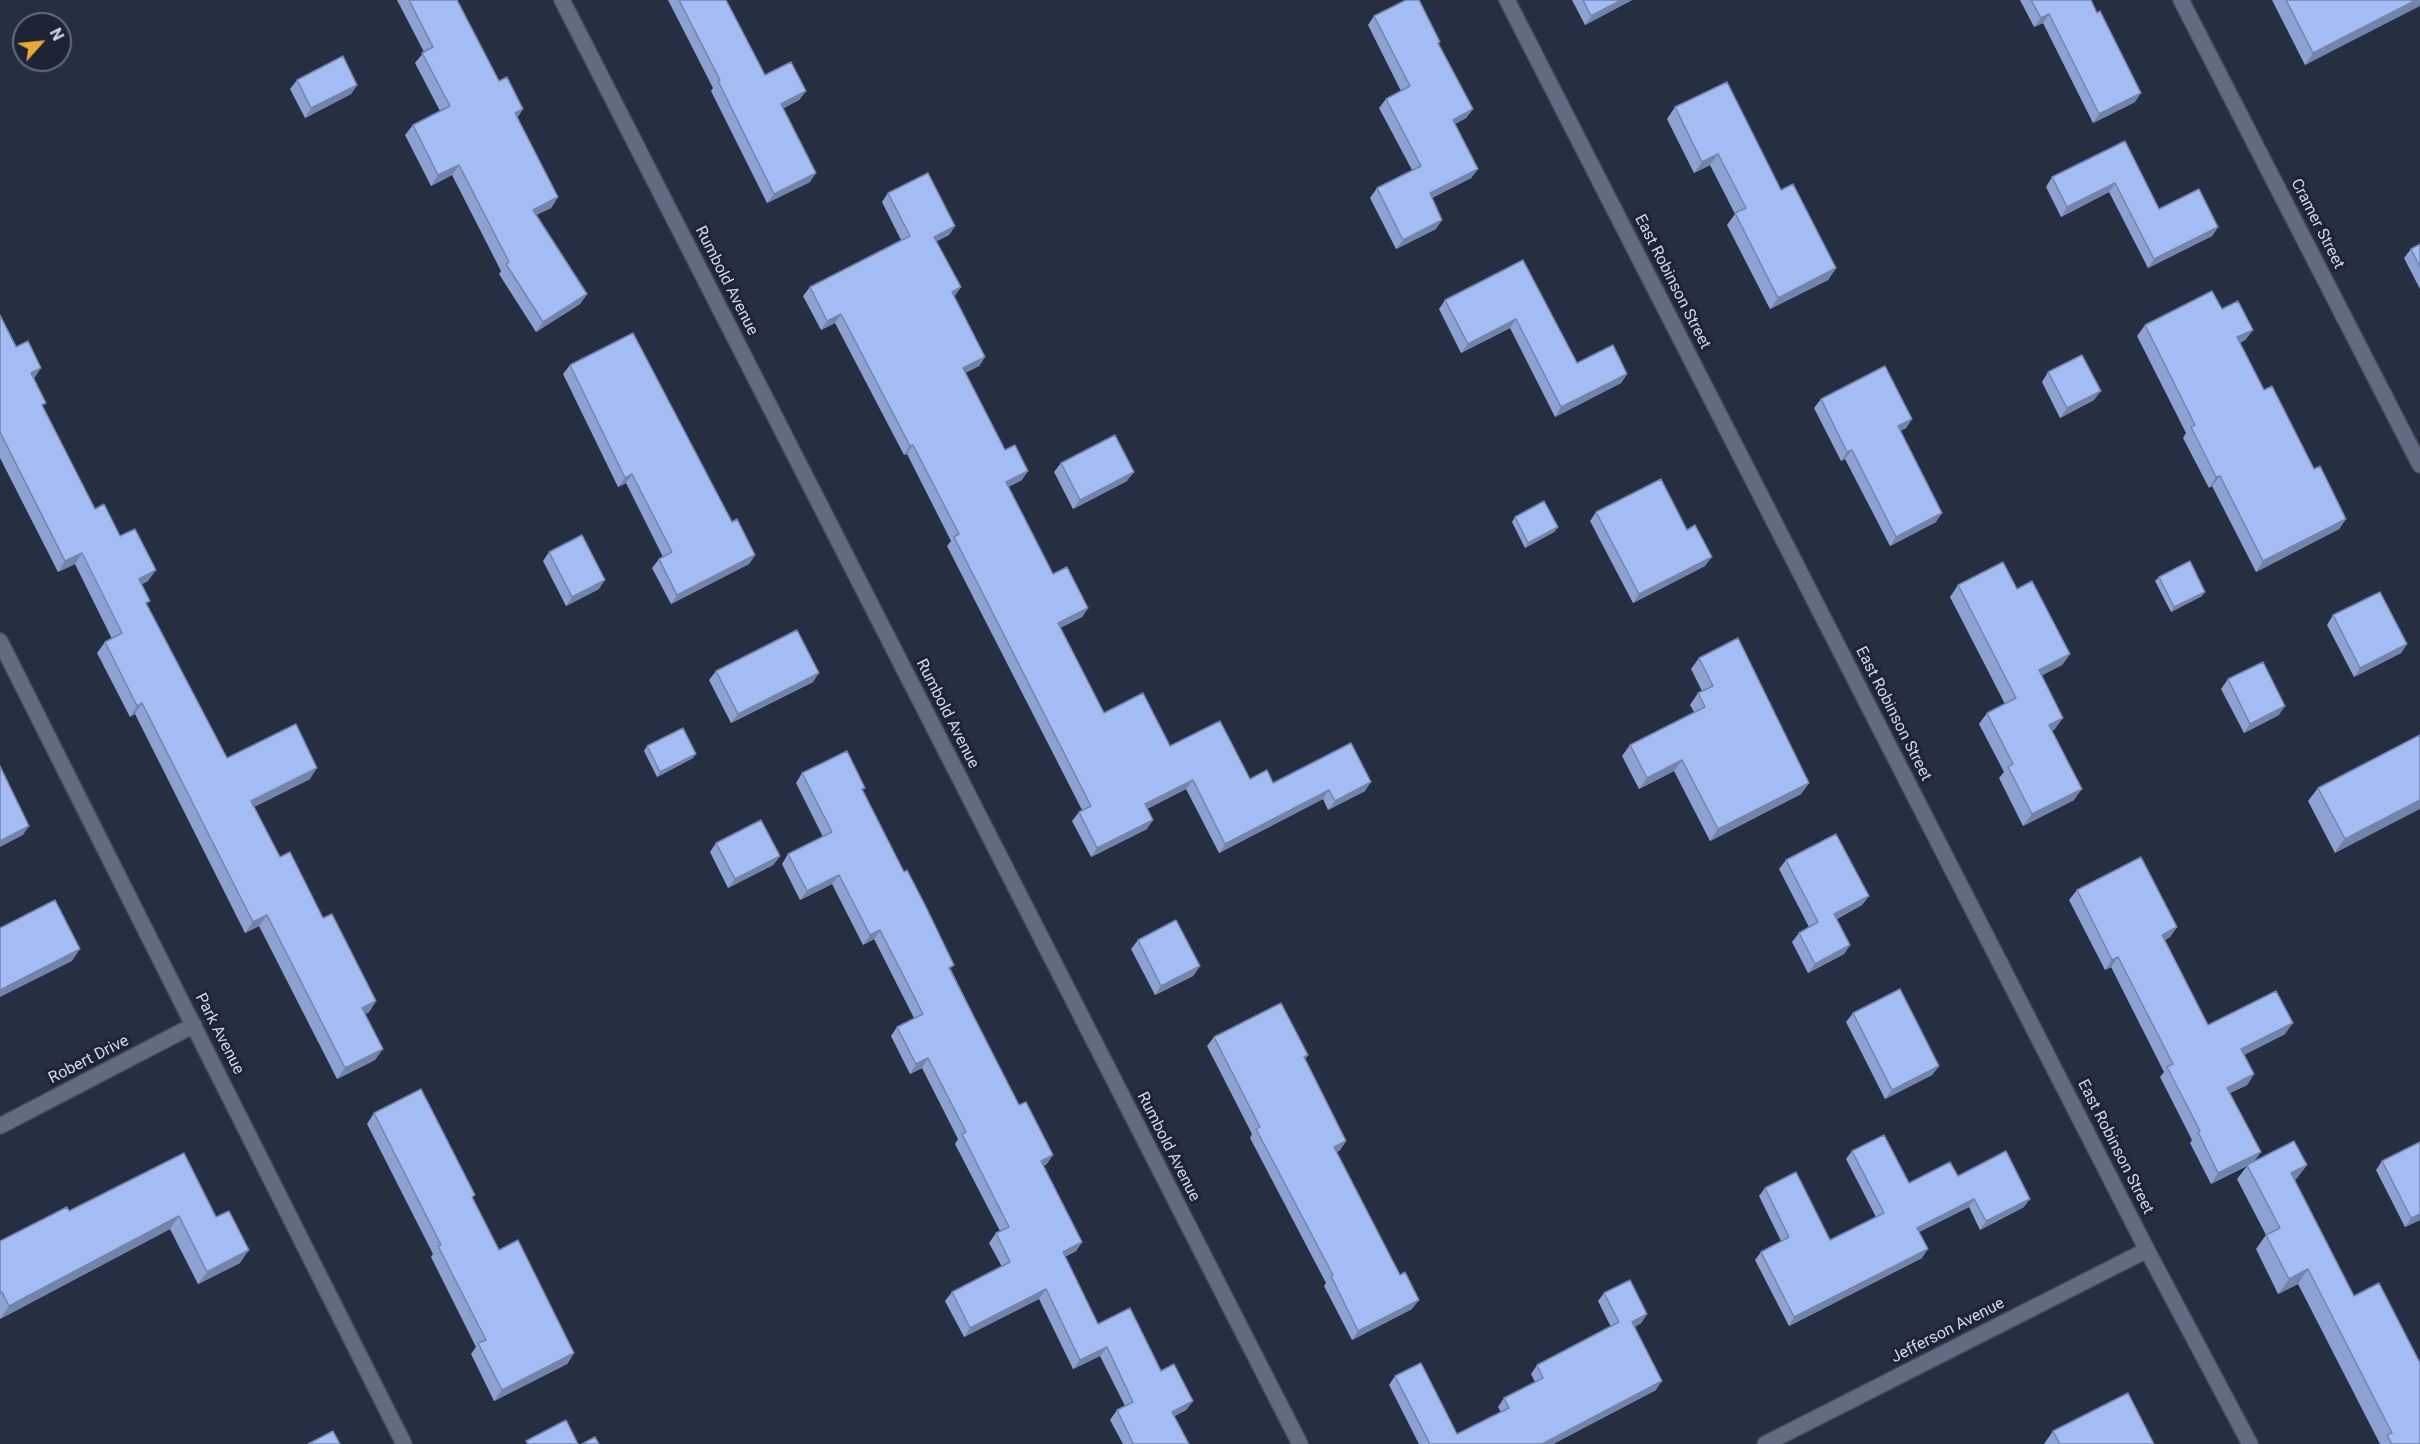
<!DOCTYPE html>
<style>
body{margin:0}
#map{position:relative;width:2420px;height:1444px;overflow:hidden;background:#262e41;font-family:Roboto,sans-serif}
canvas{display:block}
.north{position:absolute;left:12px;top:12px;width:60px;height:60px;box-sizing:border-box;background:#1d2436;border:2px solid #656c7c;border-radius:50%;rotate:63deg;font-size:16px;font-weight:700;line-height:24px;text-align:center;color:#d2d8e4}
.north::after{content:'';display:block;margin:auto;width:21px;height:27px;background:#eca93a;clip-path:polygon(50% 0,100% 100%,50% 72%,0 100%)}
</style>
<div id="map">
<canvas width="2420" height="1444"></canvas>
<div class="north">N</div>
</div>
<script>
const context = document.querySelector('canvas').getContext('2d');
context.lineJoin = 'round';
function stroke(path, color, width, dash) {
  context.strokeStyle = color;
  context.lineWidth = width;
  context.lineCap = dash ? 'butt' : 'round';
  context.setLineDash(dash || []);
  context.stroke(path);
}
function paint(path, color) {
  context.fillStyle = color;
  context.fill(path, 'evenodd');
}
function label(font, color, halo, rows, align = 'center') {
  context.font = font + ' Roboto,sans-serif';
  context.lineWidth = 6;
  context.setLineDash([]);
  context.textBaseline = 'middle';
  context.strokeStyle = halo;
  context.fillStyle = color;
  for (const [text, x, y, turn = 0] of rows) {
    context.save();
    context.translate(x, y);
    context.rotate((+turn || 0) * Math.PI / 180);
    context.textAlign = isNaN(turn) ? turn : align;
    if (halo) context.strokeText(text, 0, 0);
    context.fillText(text, 0, 0);
    context.restore();
  }
}
const minor = new Path2D(`
 M562 0 1300 1444
 M1507 0 2147 1250 2250 1444
 M2181 0 2420 465
 M0 641 404 1444
 M0 1126 194 1025
 M1765 1444 2147 1250`);
stroke(minor, '#464c5c', 18);
stroke(minor, '#626c81', 15);
paint(new Path2D(`
 M397 0H457L499 81 523 109 517 118 558 197 551 208 536 215 587 294 580 304 536 332 499 274 501 271 452 175 431 186 405 135 413 125 440 111 415 63 424 52Z
 M668 0H726L765 75 806 91 799 100 783 108 810 182 767 203 711 91 713 88Z
 M1572 0H1632L1585 25Z
 M2020 0H2091L2135 102 2093 123 2043 23 2034 27Z
 M2272 0H2420L2305 65Z
 M1374 16 1439 44 1473 109 1466 118 1455 124 1478 169 1471 178 1432 198 1436 229 1396 249 1370 198 1377 188 1412 170 1379 108 1386 99 1401 91 1368 25Z
 M297 80 357 85 351 94 305 118 290 89Z
 M1675 107 1781 190 1836 268 1828 280 1770 309 1727 225 1735 214 1710 165 1694 173 1667 119Z
 M2125 141 2159 209 2218 227 2212 236 2148 268 2109 192 2061 217 2046 187 2052 177Z
 M888 193 955 226 949 235 936 241 954 296 985 357 979 366 965 373 1005 450 1022 480 1008 487 1053 574 1088 608 1082 617 1060 628 1104 713 1170 746 1250 779 1273 783 1365 791 1328 810 1323 799 1219 853 1186 789 1147 809V829L1091 857 1072 821 1079 812 1082 810 947 546 951 541 907 454 904 455 835 323 821 330 803 296 810 287 901 240 882 202Z
 M2420 244V289L2404 258 2411 249Z
 M1523 260 1577 363 1627 374 1621 383 1555 417 1510 328 1461 353 1439 309 1445 300Z
 M2222 309 2253 330 2245 340 2240 343 2264 390 2346 519 2339 529 2256 572 2212 486 2209 488 2183 438 2186 433 2137 336 2145 325Z
 M0 315 34 379 43 408 95 509 120 536 148 581 142 584 147 606 227 758 310 779 254 807 280 857 323 918 376 1001 369 1012 365 1014 375 1060 337 1079 259 926 245 933 135 714 130 717 97 653 105 642 112 639 75 564 58 572 0 458Z
 M570 365 732 522 755 555 749 564 671 604 652 568 659 559 663 557 626 483 618 487 563 374Z
 M2048 372 2094 400 2060 418 2042 382Z
 M1821 399 1912 419 1906 428 1900 431 1936 522 1890 546 1845 459 1841 461 1814 408Z
 M1061 463 1127 481 1073 509 1054 472Z
 M1596 512 1705 566 1633 603 1590 521Z
 M1515 517 1558 527 1554 532 1525 548 1512 522Z
 M549 552 599 589 566 606 543 561Z
 M2159 577 2202 596 2171 612 2155 581Z
 M1958 585 2017 589 2070 654 2062 665 2042 675 2055 729 2052 731 2074 800 2023 826 1999 778 2004 772 1979 724 1987 713 2005 704 1950 597Z
 M2333 615 2407 644 2401 653 2354 677 2327 625Z
 M1699 658 1809 783 1801 794 1710 841 1674 771 1639 789 1622 756 1630 745 1694 712 1690 705 1698 693 1702 691 1691 669Z
 M716 671 813 682 731 723 709 680Z
 M2228 679 2279 715 2244 733 2221 689Z
 M2420 735 2335 853 2308 801 2318 788Z
 M647 746 693 758 657 777 644 751Z
 M802 773 863 791 1047 1164 1043 1166 1082 1242 1076 1251 1065 1257 1098 1324 1161 1371 1193 1401 1186 1410 1174 1416 1189 1444H1123L1110 1420 1117 1410 1125 1406 1100 1356 1073 1369 1039 1299 964 1337 945 1301 952 1292 1002 1267 989 1243 996 1233 1000 1231 955 1144 958 1139 922 1068 910 1074 891 1036 897 1027 914 1018 874 939 863 945 832 884 800 900 782 864 788 854 823 837 796 783Z
 M716 843 780 856 773 865 728 888 710 852Z
 M1786 860 1869 896 1862 905 1837 919 1850 945 1844 954 1808 973 1792 942 1799 933 1809 927 1779 869Z
 M2077 890 2177 927 2170 937 2165 940 2208 1025 2285 1034 2244 1055 2254 1074 2247 1085 2230 1093 2261 1152 2254 1161 2307 1165 2296 1179 2295 1180 2420 1444H2380L2298 1284 2278 1294 2256 1249 2266 1235 2237 1179 2247 1166 2211 1184 2190 1143 2192 1140 2160 1077 2164 1072 2111 967 2105 970 2069 900Z
 M1138 940 1200 966 1193 976 1155 995 1131 949Z
 M1853 1013 1939 1066 1932 1075 1885 1099 1846 1022Z
 M1214 1037 1308 1055 1305 1059 1346 1141 1340 1150 1337 1152 1412 1309 1352 1340 1324 1286 1326 1283 1250 1138 1252 1134 1207 1046Z
 M374 1113 473 1198 499 1250 574 1353 567 1364 494 1401 471 1354 476 1347 431 1257 433 1254 367 1124Z
 M1852 1151 1909 1183 1958 1176 2024 1207 1980 1230 1969 1207 1919 1232 1922 1258 1789 1326 1755 1260 1761 1252 1781 1241 1759 1196 1765 1188 1830 1240 1876 1217 1846 1159Z
 M184 1153 240 1263 198 1284 170 1229 0 1319V1241L69 1211Z
 M2382 1161 2420 1220 2405 1227 2376 1170Z
 M1604 1293 1647 1314 1641 1323 1635 1327 1656 1390 1553 1444H1419L1389 1385 1395 1376 1457 1434 1501 1412 1498 1407 1504 1398 1535 1382 1531 1374 1537 1365 1611 1327 1598 1301Z
 M2053 1431 2154 1444H2044Z`), '#8da2d2');
paint(new Path2D(`
 M1621 0H1632L1585 25 1591 16Z
 M2416 0H2420V6L2305 65 2313 53Z
 M2049 14 2043 23 2034 27 2041 18Z
 M357 85 351 94 305 118 311 108Z
 M806 91 799 100 775 113 781 104Z
 M2141 93 2135 102 2093 123 2099 114Z
 M523 109 516 119 515 113Z
 M1473 109 1466 118 1446 129 1453 120Z
 M1718 154 1710 165 1694 173 1702 162Z
 M459 165 452 175 431 186 438 175Z
 M1478 169 1471 178 1423 202 1430 193Z
 M816 173 810 182 767 203 774 194Z
 M2115 183 2109 192 2061 217 2067 207Z
 M558 197 551 208 526 220 533 210Z
 M1442 220 1436 229 1396 249 1403 240Z
 M955 226 949 235 928 246 934 237Z
 M2218 227 2212 236 2148 268 2154 259Z
 M1836 268 1828 280 1770 309 1778 298Z
 M961 287 955 296 952 292Z
 M587 294 580 304 536 332 543 322Z
 M841 314 835 323 821 330 827 321Z
 M1516 319 1510 328 1461 353 1468 344Z
 M2253 330 2245 340 2230 348 2237 337Z
 M985 357 979 366 957 377 963 368Z
 M41 368 34 379 31 373Z
 M1627 374 1621 383 1555 417 1561 407Z
 M2101 391 2094 400 2060 418 2067 408Z
 M1912 419 1906 428 1892 435 1898 426Z
 M913 445 907 454 904 455 910 446Z
 M1852 450 1845 459 1841 461 1847 452Z
 M1028 471 1022 480 1000 491 1006 482Z
 M1134 472 1127 481 1073 509 1080 500Z
 M632 474 626 483 618 487 625 478Z
 M2220 476 2212 486 2209 488 2216 477Z
 M1942 513 1936 522 1890 546 1896 537Z
 M2346 519 2339 529 2256 572 2263 561Z
 M1558 527 1554 532 1525 548 1528 543Z
 M82 553 75 564 58 572 65 561Z
 M755 555 749 564 671 604 677 595Z
 M1712 557 1705 566 1633 603 1639 594Z
 M156 570 148 581 132 589 139 579Z
 M605 580 599 589 566 606 572 597Z
 M2205 592 2202 596 2171 612 2174 607Z
 M1088 608 1082 617 1052 632 1058 623Z
 M2407 644 2401 653 2354 677 2360 668Z
 M2070 654 2062 665 2031 681 2039 670Z
 M819 673 813 682 731 723 738 714Z
 M142 703 135 714 130 717 137 706Z
 M2285 706 2279 715 2244 733 2250 724Z
 M2063 718 2055 729 2041 736 2049 725Z
 M696 754 693 758 657 777 660 772Z
 M1682 760 1674 771 1639 789 1647 778Z
 M317 768 310 779 244 812 251 801Z
 M1193 780 1186 789 1139 813 1145 804Z
 M1371 782 1365 791 1328 810 1335 801Z
 M1809 783 1801 794 1710 841 1718 829Z
 M2082 789 2074 800 2023 826 2032 814Z
 M1329 790 1323 799 1219 853 1225 844Z
 M2420 800V809L2335 853 2345 839Z
 M1153 820 1147 829 1091 857 1097 848Z
 M29 826 23 835 0 847V841Z
 M780 856 773 865 728 888 735 879Z
 M839 875 832 884 800 900 807 891Z
 M1869 896 1862 905 1828 923 1834 914Z
 M267 915 259 926 245 933 253 922Z
 M2177 927 2170 937 2155 945 2162 935Z
 M880 930 874 939 863 945 870 935Z
 M1850 945 1844 954 1808 973 1815 964Z
 M80 949 72 961 0 997V990Z
 M2118 957 2111 967 2105 970 2112 960Z
 M1200 966 1193 976 1155 995 1161 986Z
 M376 1001 369 1012 355 1019 362 1008Z
 M2293 1023 2285 1034 2234 1060 2241 1049Z
 M383 1049 375 1060 337 1079 345 1068Z
 M928 1058 922 1068 910 1074 916 1064Z
 M1939 1066 1932 1075 1885 1099 1892 1090Z
 M2254 1074 2247 1085 2220 1098 2227 1088Z
 M1346 1141 1340 1150 1328 1156 1334 1147Z
 M2261 1152 2253 1162 2211 1184 2218 1173Z
 M1053 1155 1047 1164 1035 1170 1041 1161Z
 M2307 1165 2296 1179 2281 1187 2291 1173Z
 M1974 1199 1969 1207 1911 1236 1917 1228Z
 M2030 1199 2024 1207 1980 1230 1986 1221Z
 M2420 1214V1220L2405 1227 2411 1218Z
 M179 1216 170 1229 0 1319 9 1306Z
 M1082 1242 1076 1251 1056 1261 1063 1252Z
 M1928 1249 1922 1258 1789 1326 1794 1317Z
 M249 1250 240 1263 198 1284 207 1272Z
 M2308 1269 2298 1284 2278 1294 2289 1279Z
 M1046 1289 1039 1299 964 1337 970 1328Z
 M1419 1300 1412 1309 1352 1340 1358 1331Z
 M1647 1314 1641 1323 1626 1331 1632 1322Z
 M1107 1347 1100 1356 1073 1369 1080 1360Z
 M574 1353 567 1364 494 1401 502 1390Z
 M1662 1381 1656 1390 1553 1444H1542Z
 M1193 1401 1186 1410 1166 1421 1172 1412Z`), '#7384ab');
const building = new Path2D(`
 M409 0H457L499 81 507 77 523 109 515 113 558 197 533 210 587 294 543 322 506 264 509 262 459 165 438 175 413 125 450 106 422 53 433 47Z
 M679 0H726L765 75 791 62 806 91 781 104 816 173 774 194 718 81 720 80Z
 M1406 0H1419L1440 42 1438 43 1473 109 1453 120 1478 169 1430 193 1442 220 1403 240 1377 188 1421 166 1386 99 1410 86 1374 16Z
 M1583 0H1621L1591 16Z
 M2031 0H2091L2097 13 2100 11 2141 93 2099 114 2049 14 2041 18Z
 M2286 0H2416L2313 53Z
 M343 56 357 85 311 108 297 80Z
 M1727 82 1781 190 1793 184 1836 268 1778 298 1735 213 1746 208 1718 154 1702 162 1675 107Z
 M2125 141 2159 209 2199 189 2218 227 2154 259 2115 183 2067 207 2052 177Z
 M928 173 955 226 934 237 961 287 952 292 985 357 963 368 1005 450 1015 445 1028 471 1006 482 1053 574 1067 567 1088 608 1058 623 1104 713 1143 693 1170 746 1220 721 1250 779 1267 770 1273 783 1351 743 1371 782 1335 801 1329 790 1225 844 1193 780 1145 804 1153 820 1097 848 1079 812 1091 806 954 537 959 534 913 445 910 446 841 314 827 321 810 287 910 236 888 193Z
 M2420 244V267L2411 249Z
 M1523 260 1577 363 1613 345 1627 374 1561 407 1516 319 1468 344 1445 300Z
 M2212 291 2222 309 2238 301 2253 330 2237 337 2264 390 2272 386 2314 469 2320 466 2346 519 2263 561 2220 476 2216 477 2191 427 2195 425 2145 325Z
 M0 315 16 347 28 341 41 368 31 373 46 403 42 405 95 509 104 504 120 536 135 529 156 570 139 579 150 601 146 603 227 758 296 724 317 768 251 801 280 857 290 852 323 918 332 914 376 1001 362 1008 383 1049 345 1068 267 915 253 922 142 703 137 706 105 642 122 633 82 553 65 561 0 432Z
 M633 333 732 522 737 519 755 555 677 595 659 559 672 552 632 474 625 478 570 365Z
 M2082 355 2101 391 2067 408 2048 372Z
 M1885 366 1912 419 1898 426 1942 513 1896 537 1852 450 1847 452 1821 399Z
 M1115 435 1134 472 1080 500 1061 463Z
 M1661 479 1687 530 1695 525 1712 557 1639 594 1596 512Z
 M1544 501 1558 527 1528 543 1515 517Z
 M582 535 605 580 572 597 549 552Z
 M2190 561 2205 592 2174 607 2159 577Z
 M2003 562 2017 589 2032 581 2070 654 2039 670 2063 718 2049 725 2082 789 2032 814 2008 767 2013 764 1987 713 2016 698 1958 585Z
 M2380 592 2407 644 2360 668 2333 615Z
 M797 630 819 673 738 714 716 671Z
 M1738 638 1809 783 1718 829 1682 760 1647 778 1630 745 1705 707 1698 693 1713 686 1699 658Z
 M2263 662 2285 706 2250 724 2228 679Z
 M683 728 696 754 660 772 647 746Z
 M2420 735V800L2345 839 2318 788Z
 M847 751 865 788 862 789 904 872 907 870 926 907 954 965 949 968 1019 1105 1026 1102 1053 1155 1041 1161 1082 1242 1063 1252 1098 1324 1130 1308 1161 1371 1174 1364 1193 1401 1172 1412 1189 1444H1131L1133 1443 1117 1410 1133 1402 1107 1347 1080 1360 1046 1289 970 1328 952 1292 1010 1262 996 1233 1009 1227 962 1134 966 1132 928 1058 916 1064 897 1027 923 1014 880 930 870 935 839 875 807 891 788 854 832 832 802 773Z
 M0 766 29 826 0 841Z
 M761 820 780 856 735 879 716 843Z
 M1836 834 1869 896 1834 914 1850 945 1815 964 1799 933 1818 922 1786 860Z
 M2141 857 2177 927 2162 935 2208 1025 2276 991 2293 1023 2241 1049 2254 1074 2227 1088 2261 1152 2218 1173 2198 1132 2200 1131 2167 1067 2173 1064 2118 957 2112 960 2077 890Z
 M55 900 80 949 0 990V928Z
 M1176 920 1200 966 1161 986 1138 940Z
 M1900 989 1939 1066 1892 1090 1853 1013Z
 M1281 1003 1308 1055 1304 1057 1346 1141 1334 1147 1400 1275 1405 1272 1419 1300 1358 1331 1331 1276 1333 1275 1256 1129 1260 1127 1214 1037Z
 M421 1089 475 1195 472 1197 499 1250 518 1240 574 1353 502 1390 478 1343 486 1340 438 1246 441 1245 374 1113Z
 M1884 1135 1909 1183 1950 1162 1958 1176 2006 1151 2030 1199 1986 1221 1974 1199 1917 1228 1928 1249 1794 1317 1761 1252 1789 1237 1765 1188 1796 1172 1830 1240 1884 1213 1852 1151Z
 M2294 1141 2307 1165 2291 1173 2354 1296 2379 1283 2420 1363V1444H2392L2387 1435 2392 1433 2308 1269 2289 1279 2266 1235 2280 1228 2247 1165Z
 M2420 1142V1214L2411 1218 2382 1161Z
 M184 1153 216 1217 229 1211 249 1250 207 1272 179 1216 9 1306 2 1292 0 1293V1241L67 1207 69 1211Z
 M1630 1280 1647 1314 1632 1322 1662 1381 1542 1444H1430L1395 1376 1421 1363 1457 1434 1509 1408 1504 1398 1543 1378 1537 1365 1619 1322 1604 1293Z
 M2128 1393 2154 1444H2060L2053 1431Z
 M566 1420 578 1444H528L526 1441Z
 M333 1431 340 1444H308Z
 M595 1437 599 1444H582Z`);
paint(building, '#a4bcf4');
stroke(building, '#7384ab', 1.5);
label('16px', '#d2d8e4', '#1d2436', [
 ["Cramer Street",2317,224,63],
 ["Rumbold Avenue",726,281,63],
 ["East Robinson Street",1672,282,63],
 ["Rumbold Avenue",947,714,63],
 ["East Robinson Street",1893,714,63],
 ["Park Avenue",219,1034,63],
 ["Robert Drive",89,1060,-27],
 ["Rumbold Avenue",1168,1147,63],
 ["East Robinson Street",2115,1147,63],
 ["Jefferson Avenue",1948,1331,-27]
]);
</script>
